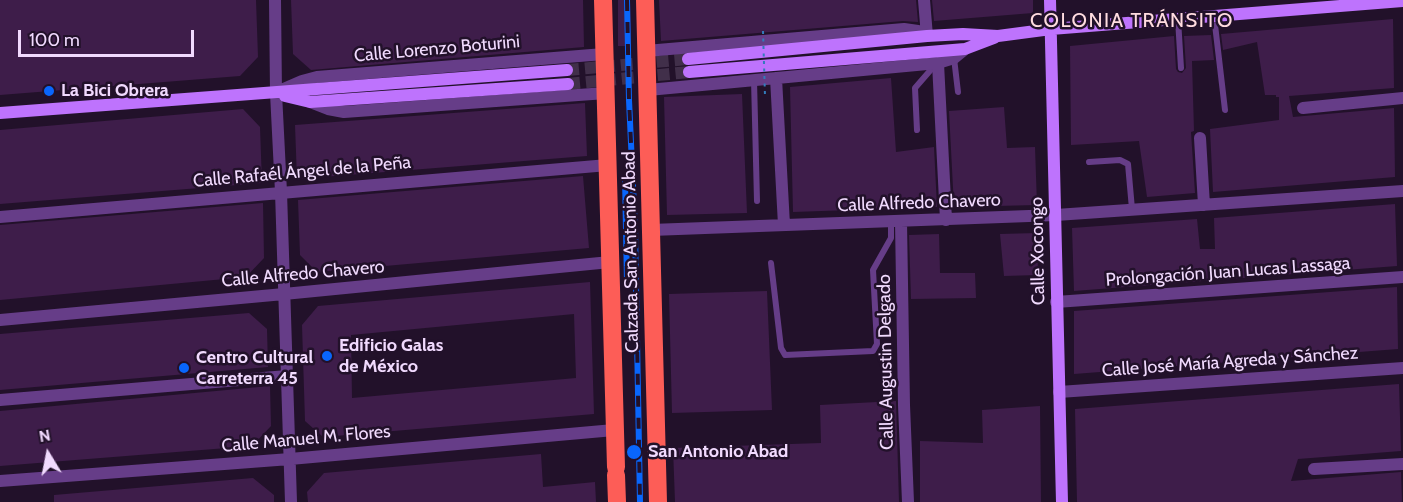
<!DOCTYPE html>
<meta charset="utf-8">
<style>
body{margin:0}
#map{position:relative;width:1403px;height:502px;overflow:hidden;background:#22112a;font-family:Cabin,sans-serif}
canvas{display:block}
.north{position:absolute;left:18px;top:424px;width:60px;height:60px;-webkit-text-stroke:4px #22112a;paint-order:stroke;rotate:350deg;font-size:16px;font-weight:700;line-height:24px;text-align:center;color:#f1dafe}
.north::after{content:'';display:block;margin:auto;width:21px;height:27px;background:#f1dafe;clip-path:polygon(50% 0,100% 100%,50% 72%,0 100%)}
.scale{position:absolute;left:18px;top:30px;width:176px;height:27px;box-sizing:border-box;border:3px solid #f1dafe;border-top:0;padding-left:8px;font-size:18px;line-height:21px;white-space:nowrap;color:#f1dafe;-webkit-text-stroke:4px #22112a;paint-order:stroke}
</style>
<div id="map">
<canvas width="1403" height="502"></canvas>
<div class="north">N</div>
<div class="scale">100 m</div>
</div>
<script>
const context = document.querySelector('canvas').getContext('2d');
context.lineJoin = 'round';
function paint(path, color) {
  context.fillStyle = color;
  context.fill(path, 'evenodd');
}
function stroke(path, color, width, dash) {
  context.strokeStyle = color;
  context.lineWidth = width;
  context.lineCap = dash ? 'butt' : 'round';
  context.setLineDash(dash || []);
  context.stroke(path);
}
function label(font, color, halo, rows, align = 'center') {
  context.font = font + ' Cabin,sans-serif';
  context.lineWidth = 5;
  context.setLineDash([]);
  context.textBaseline = 'middle';
  context.strokeStyle = halo;
  context.fillStyle = color;
  for (const [text, x, y, turn = 0] of rows) {
    context.save();
    context.translate(x, y);
    context.rotate((+turn || 0) * Math.PI / 180);
    context.textAlign = isNaN(turn) ? turn : align;
    if (halo) context.strokeText(text, 0, 0);
    context.fillText(text, 0, 0);
    context.restore();
  }
}
paint(new Path2D(`
 M0 0H256L258 57 240 76 0 95Z
 M291 0H583L584 47 311 70 293 54Z
 M618 0H630L631 46H618Z
 M659 0H916L918 22 903 21 661 41Z
 M932 0H1033V13L934 21Z
 M1393 19 1394 88 1289 96 1293 117 1394 108 1395 177 1213 192 1210 129 1279 120V97H1276V95H1265L1257 42 1223 50 1221 34Z
 M1211 35 1214 60 1192 61 1194 131 1191 132 1195 193 1147 197 1139 141 1071 145 1070 46 1174 36 1176 69 1178 72 1182 73 1186 68 1184 36Z
 M891 78 896 152 934 147 937 207 793 212 790 87Z
 M742 94 747 213 667 215 664 97Z
 M585 103 587 156 297 179 295 125Z
 M1004 107 1007 148 1035 147 1037 205 954 207 949 111Z
 M243 109 260 127 262 183 0 204V130Z
 M583 176 589 248 317 272 300 255 298 200Z
 M263 203 264 258 246 277 0 300V225Z
 M1395 204 1397 266 1074 291 1072 228 1197 219 1200 249H1215L1214 218Z
 M1037 233 1038 275 1004 276 1000 234Z
 M939 234 940 273H975L976 298 911 299 909 235Z
 M590 282 594 414 323 437 305 421 302 325 318 306ZM574 314 576 378 352 398 351 335Z
 M1397 287 1398 349 1074 374V311Z
 M767 291 772 410 672 413 669 294Z
 M249 313 267 329 268 367 0 390V334Z
 M1399 384 1401 451 1298 459 1291 481 1401 472 1402 502H1077L1075 409Z
 M270 386 271 426 252 446 0 466V411Z
 M896 401 899 502H675L673 448 821 443 820 405Z
 M1040 406 1041 502H920V441L983 443 982 410Z
 M541 454 543 487 595 482 596 502H308L307 492 324 473Z
 M253 478 274 495V502H54V495Z`), '#3e1d4a');
stroke(new Path2D(`
 M567 70 688 59
 M568 84 689 72`), '#412f4a', 12, [12, 6]);
stroke(new Path2D(`
 M1214 16 1225 110
 M1178 19 1181 68
 M954 58 958 92
 M754 80 757 201
 M917 130 915 88 935 65
 M1089 162 1120 160 1128 164 1132 209
 M771 263 781 348 785 355 873 351 877 344 873 270 891 238V222`), '#663d88', 6);
stroke(new Path2D(`
 M275 0 276 93 281 192 291 502
 M924 0 927 36
 M646 51 904 29 918 31 927 36
 M938 63 946 220
 M776 78 784 225
 M648 90 938 63 954 58 965 49
 M279 91 302 81 317 77 604 54
 M310 102 328 109 344 112 606 93
 M1303 108 1403 98
 M1200 138 1204 205
 M0 217 608 165
 M901 222 904 405 908 502
 M651 230 1056 215 1403 191
 M1056 302 1403 277
 M0 320 284 294 610 262
 M1059 392 1403 368
 M0 400 287 376
 M1314 469 1403 464
 M0 481 290 459 614 430`), '#663d88', 12);
stroke(new Path2D(`
 M1050 0 1062 502
 M688 59 927 36 963 34 998 36 1051 29 1403 1
 M689 72 965 49 994 38
 M285 96 310 102 568 84
 M0 113 567 70`), '#be73fd', 12);
stroke(new Path2D(`
 M603 0 616 467
 M645 0 658 502
 M616 475 617 502`), '#fd5d57', 18);
const rail = new Path2D(`
 M627 0 629 100 635 229 640 502
 M625 178 627 283`);
stroke(rail, '#0966fc', 6);
stroke(rail, '#22112a', 4, [11]);
stroke(new Path2D(`
 M763 31 765 96`), '#327cbb', 2, [3, 4.5]);
for (const [x, y, r, color] of [
 [49,91,6,"#0966fc"],
 [327,356,6,"#0966fc"],
 [184,368,6,"#0966fc"],
 [634,452,8,"#0966fc"]
]) {
  const dot = new Path2D();
  dot.arc(x, y, r, 0, 2 * Math.PI);
  context.fillStyle = color;
  context.fill(dot);
  stroke(dot, '#22112a', 2);
}
label('18px', '#f1dafe', '#22112a', [
 ["Calle Lorenzo Boturini",437,49,-5],
 ["Calle Rafaél Ángel de la Peña",302,172,-5],
 ["Calle Alfredo Chavero",919,203,-2],
 ["Calle Xocongo",1038,251,-91],
 ["Calzada San Antonio Abad",631,252,-91],
 ["Prolongación Juan Lucas Lassaga",1228,272,-4],
 ["Calle Alfredo Chavero",303,274,-5],
 ["Calle Augustin Delgado",886,362,-91],
 ["Calle José María Agreda y Sánchez",1230,362,-4],
 ["Calle Manuel M. Flores",306,439,-5]
]);
label('bold 18px', '#f1dafe', '#22112a', [
 ["La Bici Obrera",61,91],
 ["Edificio Galas",339,346],
 ["de México",339,367],
 ["Centro Cultural",196,358],
 ["Carreterra 45",196,379],
 ["San Antonio Abad",648,452]
], 'left');
context.letterSpacing = '1.5px';
label('20px', '#ffdce0', '#22112a', [
 ["COLONIA TRÁNSITO",1132,21]
]);
context.letterSpacing = '0px';
</script>
